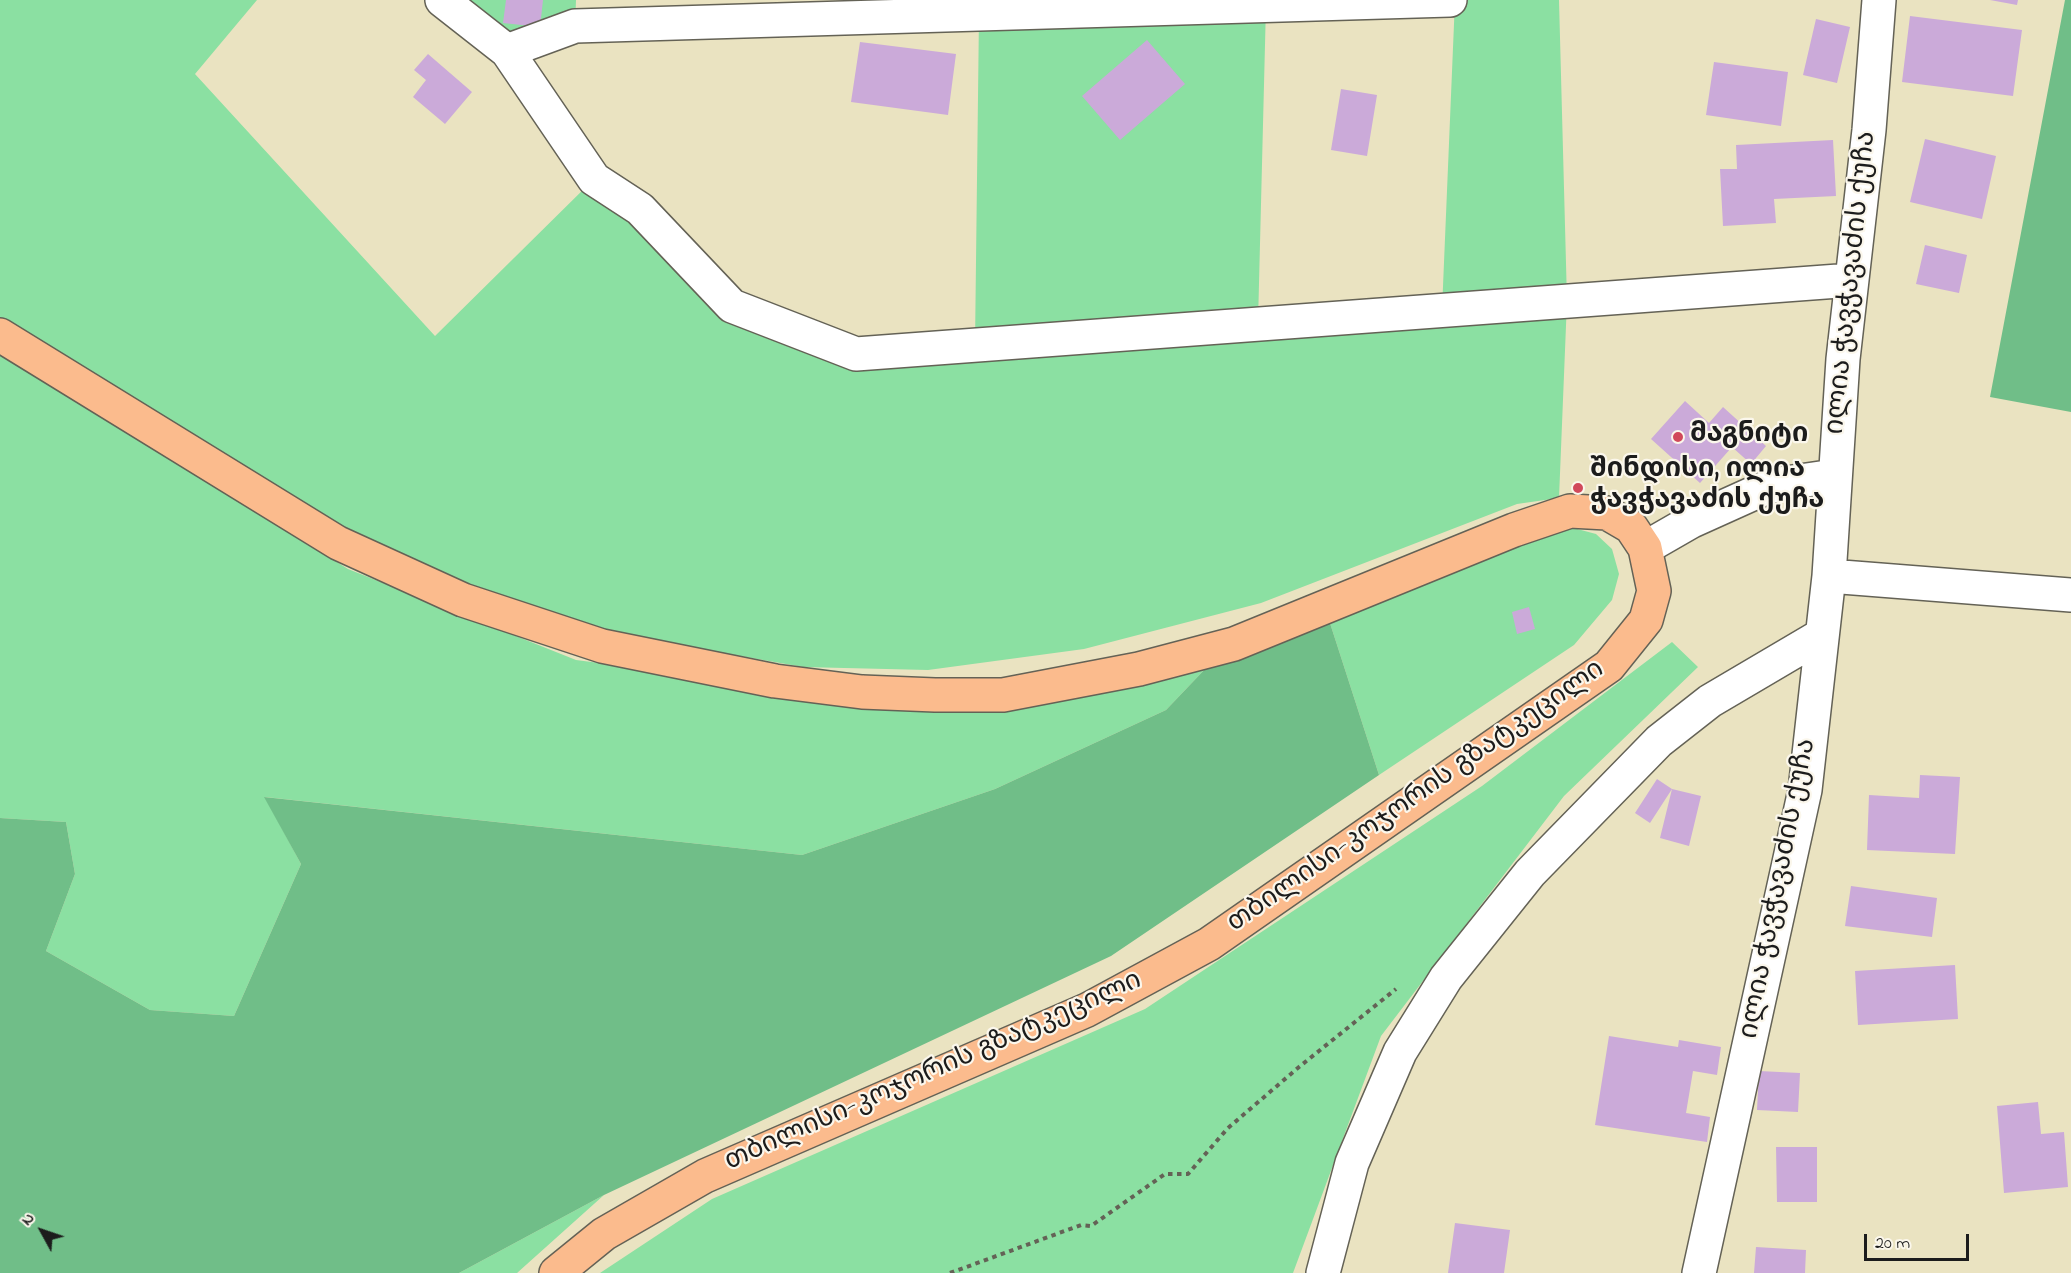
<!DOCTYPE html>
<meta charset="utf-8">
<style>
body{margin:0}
#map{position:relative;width:2071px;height:1273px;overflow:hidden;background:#eae3c1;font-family:"Indie Flower",sans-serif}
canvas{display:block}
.north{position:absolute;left:12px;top:1201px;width:60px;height:60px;-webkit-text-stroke:4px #fbf7ec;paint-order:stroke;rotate:310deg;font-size:16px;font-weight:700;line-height:24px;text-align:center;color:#1c1c1c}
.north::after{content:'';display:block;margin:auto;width:21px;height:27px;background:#1c1c1c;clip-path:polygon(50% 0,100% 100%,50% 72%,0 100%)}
.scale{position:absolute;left:1864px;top:1234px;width:105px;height:27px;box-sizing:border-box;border:3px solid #1c1c1c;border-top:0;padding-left:8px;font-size:18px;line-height:21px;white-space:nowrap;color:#1c1c1c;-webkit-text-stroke:4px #fbf7ec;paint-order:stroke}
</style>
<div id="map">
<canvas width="2071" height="1273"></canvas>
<div class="north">N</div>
<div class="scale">20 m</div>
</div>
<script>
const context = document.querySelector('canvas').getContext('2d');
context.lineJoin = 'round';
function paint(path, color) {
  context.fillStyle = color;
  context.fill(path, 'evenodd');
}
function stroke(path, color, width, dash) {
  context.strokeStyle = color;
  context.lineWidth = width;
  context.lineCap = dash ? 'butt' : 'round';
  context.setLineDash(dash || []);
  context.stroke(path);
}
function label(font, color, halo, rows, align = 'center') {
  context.font = font + ' "Indie Flower","Noto Sans Georgian",sans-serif';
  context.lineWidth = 4.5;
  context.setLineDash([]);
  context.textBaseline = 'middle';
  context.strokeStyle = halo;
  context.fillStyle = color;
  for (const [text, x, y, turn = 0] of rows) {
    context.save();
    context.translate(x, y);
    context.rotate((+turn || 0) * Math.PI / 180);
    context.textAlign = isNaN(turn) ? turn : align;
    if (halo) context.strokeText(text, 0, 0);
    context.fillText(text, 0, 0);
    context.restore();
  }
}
paint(new Path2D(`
 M0 0H257L195 74 435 336 594 179 732 306 856 354 975 344 979 14 1266 5 1258 323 1442 310 1455 0H1559L1567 301 1559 498 1517 504 1261 603 1084 649 928 670 803 667 604 632 462 587 341 535 0 335Z
 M442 0H576L575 26 507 51Z
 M0 350 348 569 576 660 863 697 1207 667 1166 710 995 789 802 855 265 797 301 864 234 1016 150 1010 46 951 75 874 66 822 0 818Z
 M1566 526 1596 534 1612 549 1619 574 1612 600 1574 645 1379 775 1329 620Z
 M1672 642 1698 667 1564 796 1381 1036 1293 1273H600L712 1199 1145 1009 1482 786Z
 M604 1195 517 1273H459Z`), '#8be0a2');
paint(new Path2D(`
 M2065 0H2071V412L1990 397Z
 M1329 620 1379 775 1111 956 604 1195 459 1273H0V818L66 822 75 874 46 951 150 1010 234 1016 301 864 264 797 802 855 995 789 1166 710 1207 667Z`), '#70be88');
paint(new Path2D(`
 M506 0H543L540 27 503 23Z
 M1990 0H2018L2017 5Z
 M1910 16 2022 30 2013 96 1902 82Z
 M1816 19 1850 27 1837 83 1803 75Z
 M1147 40 1185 84 1120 140 1082 96Z
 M860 42 956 54 948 115 851 102Z
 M428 54 472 92 445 124 413 97 426 80 414 70Z
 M1714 62 1788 72 1781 126 1706 115Z
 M1341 89 1377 95 1367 156 1331 150Z
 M1925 139 1996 156 1982 219 1910 202Z
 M1833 140 1836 196 1774 199 1776 223 1723 226 1720 169H1737L1736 145Z
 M1925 245 1967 255 1959 293 1916 284Z
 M1685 401 1709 423 1723 407 1766 446 1751 464 1732 447 1700 483 1651 439Z
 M1529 607 1535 629 1517 634 1512 612Z
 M1920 775 1960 777 1955 854 1867 850 1869 795 1919 798Z
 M1657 779 1672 789 1701 796 1689 846 1660 838 1672 789 1650 823 1635 813Z
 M1851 886 1937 898 1932 937 1845 926Z
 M1955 965 1958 1019 1858 1025 1855 971Z
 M1609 1036 1678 1047 1679 1040 1721 1047 1717 1075 1693 1071 1686 1113 1710 1117 1707 1142 1595 1125Z
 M1759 1071 1800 1073 1798 1112 1757 1110Z
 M2038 1102 2041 1134 2064 1132 2068 1187 2004 1193 1997 1106Z
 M1776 1147H1817V1202H1777Z
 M1455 1223 1510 1230 1504 1273H1448Z
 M1756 1247 1806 1250 1805 1273H1754Z`), '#cbaad9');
const minor = new Path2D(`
 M442 0 507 51 594 179 640 209 732 306 856 354 1852 280
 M507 51 575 26 1450 0
 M1645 548 1692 521 1763 489 1779 484 1834 476
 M1829 576 2071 595
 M1323 1273 1352 1163 1400 1052 1446 978 1530 873 1659 741 1710 701 1822 635
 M1699 1273 1805 790 1829 576 1843 359 1869 130 1879 0`);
const major = new Path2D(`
 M0 335 338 543 463 600 602 646 775 681 862 692 935 695H1003L1139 669 1234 644 1514 530 1570 511 1607 513 1631 527 1645 548 1654 591 1646 620 1609 666 1209 944 1087 1010 705 1176 604 1234 556 1273`);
stroke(minor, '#646256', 36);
stroke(major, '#646256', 36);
stroke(new Path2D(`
 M950 1273 1081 1225 1091 1226 1165 1174H1188L1228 1128 1299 1067 1396 989`), '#646256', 4, [4.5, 4.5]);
stroke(minor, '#fff', 33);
stroke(major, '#fbbb8d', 33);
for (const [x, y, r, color] of [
 [1678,437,6,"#d1495b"],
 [1578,488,6,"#d1495b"]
]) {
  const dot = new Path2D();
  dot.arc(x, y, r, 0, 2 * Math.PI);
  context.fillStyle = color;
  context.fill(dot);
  stroke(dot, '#fbf7ec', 2);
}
label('27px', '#1c1c1c', '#fbf7ec', [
 ["ილია ჭავჭავაძის ქუჩა",1853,283,-84],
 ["თბილისი-კოჯორის გზატკეცილი",1417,798,-35],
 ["ილია ჭავჭავაძის ქუჩა",1780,889,-79],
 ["თბილისი-კოჯორის გზატკეცილი",934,1073,-24]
]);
label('bold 27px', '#1c1c1c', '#fbf7ec', [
 ["მაგნიტი",1690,437],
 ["შინდისი, ილია",1590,472],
 ["ჭავჭავაძის ქუჩა",1590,503]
], 'left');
</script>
